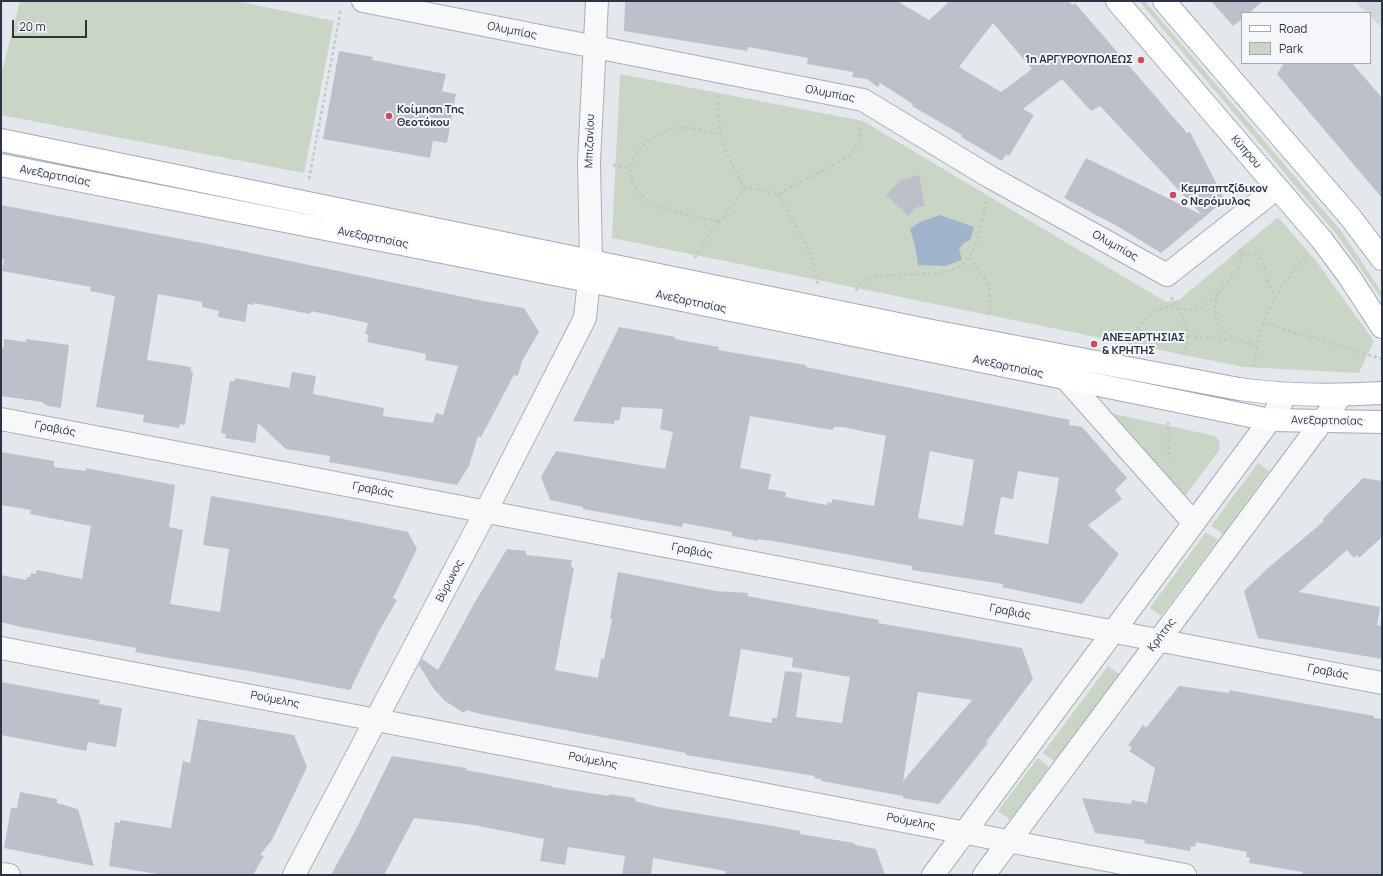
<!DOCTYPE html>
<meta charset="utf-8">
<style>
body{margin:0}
#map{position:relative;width:1383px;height:876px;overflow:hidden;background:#e4e7ec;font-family:Manrope,sans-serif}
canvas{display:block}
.frame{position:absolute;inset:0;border:2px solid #2b3445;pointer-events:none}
.legend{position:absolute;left:1241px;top:12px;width:130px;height:52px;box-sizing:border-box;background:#f4f6f9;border:1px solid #a4a8b1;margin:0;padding:5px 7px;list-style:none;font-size:12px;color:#2b3445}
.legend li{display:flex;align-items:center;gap:8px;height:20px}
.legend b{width:20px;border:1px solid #a4a8b1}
.scale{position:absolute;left:12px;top:20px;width:75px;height:18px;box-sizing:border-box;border:2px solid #2b3445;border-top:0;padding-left:5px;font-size:12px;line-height:14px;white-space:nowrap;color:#2b3445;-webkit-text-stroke:3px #f4f6f9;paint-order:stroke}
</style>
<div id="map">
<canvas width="1383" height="876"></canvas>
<div class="frame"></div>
<ul class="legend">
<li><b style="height:5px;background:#fff"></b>Road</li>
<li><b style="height:11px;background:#c9d6c5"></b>Park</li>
</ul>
<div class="scale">20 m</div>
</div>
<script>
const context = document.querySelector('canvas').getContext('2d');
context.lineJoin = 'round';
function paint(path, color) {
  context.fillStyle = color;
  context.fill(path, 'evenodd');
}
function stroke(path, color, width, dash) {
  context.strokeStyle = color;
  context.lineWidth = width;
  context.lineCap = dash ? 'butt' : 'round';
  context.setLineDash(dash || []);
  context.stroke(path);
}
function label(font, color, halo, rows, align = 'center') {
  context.font = font + ' Manrope,sans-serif';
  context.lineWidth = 4;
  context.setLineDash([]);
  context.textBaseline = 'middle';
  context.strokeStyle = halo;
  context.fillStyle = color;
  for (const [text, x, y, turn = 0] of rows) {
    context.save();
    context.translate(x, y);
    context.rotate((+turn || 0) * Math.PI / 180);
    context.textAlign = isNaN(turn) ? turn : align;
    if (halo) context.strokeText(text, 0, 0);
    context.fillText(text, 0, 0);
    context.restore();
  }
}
paint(new Path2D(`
 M1354 1H1378L1382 4V28L1370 16V13H1367Z`), '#d2d6de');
paint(new Path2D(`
 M20 1H235L334 21 304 173 1 115V75Z
 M1139 1H1145L1342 232 1382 293V299L1337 235Z
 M620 74 863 121 1166 302 1179 300 1278 217 1316 261 1374 341 1359 373 1243 367 612 238Z
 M1092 409 1215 436 1219 441 1220 449 1182 500Z
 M1258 463 1269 471 1223 534 1211 526Z
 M1206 532 1218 540 1161 616 1150 608Z
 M1108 666 1119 674 1054 761 1043 753Z
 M1038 758 1049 767 1010 820 998 811Z`), '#c9d6c5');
paint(new Path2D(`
 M940 215 974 227 970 240 965 242 959 249 962 260 945 266 918 265 915 245 910 229 920 222Z`), '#9fb4cc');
paint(new Path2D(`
 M625 1H897L929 20 950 1H1069L1072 5 1075 3 1187 133 1190 132 1225 200 1161 253 1117 226 1064 198 1086 158 1202 215 1100 106 1091 111 1062 79 1023 109 1034 115 1009 156 1006 154 1002 161 961 137 962 135 912 106 913 104 880 83 878 87 867 79 852 77 853 72 807 64 808 58 748 47 747 51 624 31ZM993 23 1032 69 1001 92 959 67Z
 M1211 1H1263L1249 13H1242V19L1233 26Z
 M339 51 373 57 372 60 446 74 442 91 456 94 447 143 433 141 430 158 323 139Z
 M1284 63H1352L1382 98V198L1277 74Z
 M919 175 925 206 917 207 908 216 886 195 901 180Z
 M1 205 208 244 483 301 524 308 539 332 522 361 518 376 514 375 481 437 478 436 469 466 457 485 329 462 330 456 286 449 258 423 255 443 225 438 226 434 221 433 230 381H235V378L289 388 292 372 316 376 313 394 384 408 383 416 433 423 436 413 443 415 458 366 425 360 426 354 367 342 369 335 365 334 368 323 311 311 310 314 254 303V305L248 304 245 322 218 317 219 311 202 307V302L158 294 147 360 191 367V371L193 372 185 425 180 424 179 428 143 422 144 415 96 407 115 296 90 291 91 287 2 271 4 259H1Z
 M619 327 675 337V339L719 347 718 350 806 365V367L1070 420 1069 425 1082 427 1127 478 1115 490 1122 499 1088 525 1119 554 1082 604 1002 587 1003 584 912 570V566L773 541 758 539V541L732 536V532L683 523 682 527 583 509V507L550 500 541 477 556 451 665 469 673 432 660 429 663 409 622 407 619 421 615 420 614 424 573 421ZM750 416 833 430 834 427H843L886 436 874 506 832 499V503L828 502 827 505 785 497 786 492 768 489 771 474 740 468ZM930 451 974 460 963 526 918 518ZM1018 471 1059 478 1048 544 994 534 1001 497 1013 499Z
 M4 339 26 342V339L69 345 61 408 48 406 42 402 1 396V348L4 347Z
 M1 452 54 461V467L86 471V468L175 485 169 527 183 530 170 604 220 612 229 549 203 545 211 496 333 517 408 532 417 549 393 598 397 600 379 631 350 690 255 672 163 657 135 652 136 648 21 627 1 622V575L26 580 27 577H30L31 573 36 574 37 570 82 579 91 526 30 514 31 510 1 505Z
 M1363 478 1382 481V537L1359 558 1357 555 1354 558 1347 550 1299 592 1380 607 1377 625 1382 626V659L1258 638 1244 591 1268 568 1324 521 1323 519Z
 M507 549 526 551V555L572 560 571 567 574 568 555 670 598 678 601 658 604 659 612 619H610L618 572 716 591 748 593 747 596 879 620 878 623 1022 648 1033 679 986 742 988 743 939 804 903 798V796L821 781V779L814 778 815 776 686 755V753L480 714 466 710 464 713 445 701 434 689 419 665 422 659 438 670 475 602ZM741 649 793 658 792 667 850 677 842 723 796 717 802 673 785 671 777 718H772V723L729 716ZM918 692 972 700 903 781Z
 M1 682 100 700 99 704 122 708 116 747 88 742 86 751 1 735Z
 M1179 686 1229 693V690L1374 716V718L1382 719V875H1302L1303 872 1249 863 1250 858 1246 857 1247 852 1196 842 1195 847 1191 846 1190 851 1144 843 1145 840 1095 833 1082 798 1131 804 1132 800 1147 803 1155 768 1129 751 1132 748 1128 745 1143 725 1146 728Z
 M198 719 294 735 307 767 272 840 260 855 264 856 253 875H163L109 866 115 822 120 823V820L171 828 183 761 190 763Z
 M392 756 466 768V770L552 786V787L609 796V794L635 798V801L658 807 773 826 800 831V834L854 843 855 845 876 849 885 875H725L726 871 653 858 651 875H622L625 856 568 847 565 865 540 861 544 839 474 825 414 818 384 875H331L356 829Z
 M20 792 57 799V803L78 809 94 866 4 848 11 808H17Z`), '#bbc0ca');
const minor = new Path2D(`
 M363 1 863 100 990 177 1167 275 1277 188
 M1066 379 1193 522
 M1 419 1382 683
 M1 648 1185 875
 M1 874 9 875
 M294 875 486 511 585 318 591 261 589 162 597 1
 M933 875 1270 420 1286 395
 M984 875 1341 396`);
const major = new Path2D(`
 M1117 1 1322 240 1348 275 1382 327
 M1164 1 1351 218 1382 259
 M1 140 927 330 1239 389C1287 396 1334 396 1382 393
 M1 165 589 281 1270 420 1382 422`);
stroke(minor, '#a9aeb7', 24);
stroke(major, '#a3abb8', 24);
stroke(new Path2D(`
 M613 165 630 168
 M309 179 341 9
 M744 187 778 194 829 168 850 155 860 139 861 127
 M778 194 812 256 818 284
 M718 221C697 217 661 211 645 198 612 171 641 138 672 129 687 125 706 132 721 134
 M1242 254C1266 252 1262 265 1268 282 1269 287 1273 291 1276 296
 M695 258 707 236 732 207 744 187C725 155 717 133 718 96
 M969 258C988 280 993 287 988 318
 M856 291C857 288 859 285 861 283 880 266 949 284 966 261 979 246 982 220 986 201
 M1218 293C1207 326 1227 338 1256 345
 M1171 297C1184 321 1191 326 1184 355
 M1177 308C1184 309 1195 311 1202 308 1211 303 1237 273 1240 263 1242 257 1241 253 1239 248
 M1265 323 1382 359
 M1188 336 1235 340
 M1129 345C1137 324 1152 307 1175 305
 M1254 367C1257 327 1277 286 1305 258
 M1168 422 1169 459`), '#c2c5cb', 2.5, [3, 3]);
stroke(minor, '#f7f8fa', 22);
stroke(major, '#fff', 22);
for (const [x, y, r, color] of [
 [1141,60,4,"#d1495b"],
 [389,116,4,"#d1495b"],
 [1173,195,4,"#d1495b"],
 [1094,344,4,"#d1495b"]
]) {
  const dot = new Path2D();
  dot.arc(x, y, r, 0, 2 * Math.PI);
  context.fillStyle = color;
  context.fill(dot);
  stroke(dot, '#f4f6f9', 1.5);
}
label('11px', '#2b3445', '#f4f6f9', [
 ["Ολυμπίας",512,31,11],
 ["Ολυμπίας",830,94,11],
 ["Μπιζανίου",590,141,-88],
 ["Κύπρου",1246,152,49],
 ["Ανεξαρτησίας",55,176,11],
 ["Ανεξαρτησίας",373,238,11],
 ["Ολυμπίας",1115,246,29],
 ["Ανεξαρτησίας",691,302,12],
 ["Ανεξαρτησίας",1008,367,12],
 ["Ανεξαρτησίας",1327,421,1],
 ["Γραβιάς",55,429,11],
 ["Γραβιάς",373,490,11],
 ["Γραβιάς",692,551,11],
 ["Βύρωνος",450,581,-62],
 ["Γραβιάς",1010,612,11],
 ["Κρήτης",1162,635,-53],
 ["Γραβιάς",1328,672,11],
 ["Ρούμελης",275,700,11],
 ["Ρούμελης",593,761,11],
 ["Ρούμελης",911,822,11]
]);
label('bold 11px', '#2b3445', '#f4f6f9', [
 ["1η ΑΡΓΥΡΟΥΠΟΛΕΩΣ",1133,60,"right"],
 ["Κοίμηση Της",397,110],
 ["Θεοτόκου",397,123],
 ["Κεμπαπτζίδικον",1181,189],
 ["ο Νερόμυλος",1181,202],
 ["ΑΝΕΞΑΡΤΗΣΙΑΣ",1102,338],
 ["& ΚΡΗΤΗΣ",1102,351]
], 'left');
</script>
